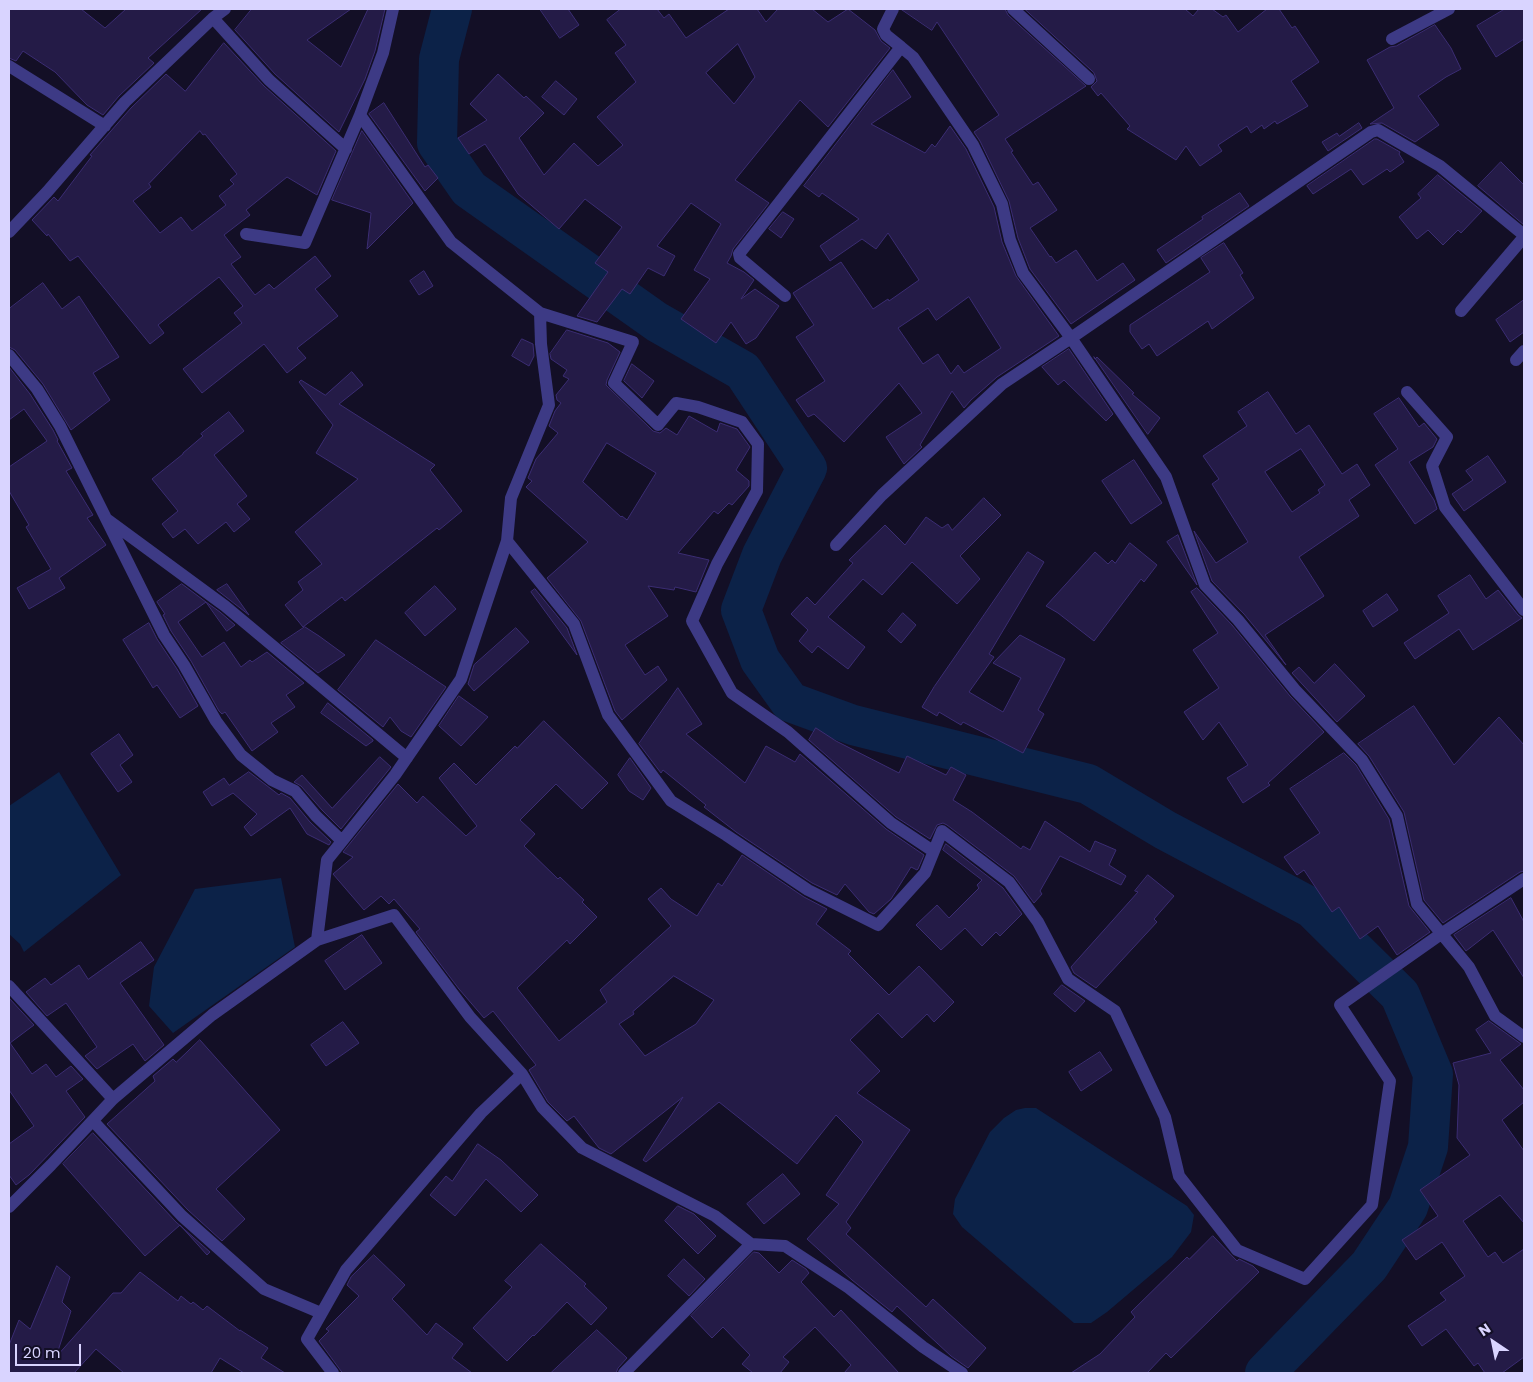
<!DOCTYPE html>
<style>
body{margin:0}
#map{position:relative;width:1533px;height:1382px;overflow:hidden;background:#130f26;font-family:Poppins,sans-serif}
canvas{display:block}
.frame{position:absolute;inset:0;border:10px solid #d9d4ff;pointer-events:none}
.north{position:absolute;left:1468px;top:1317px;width:50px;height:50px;-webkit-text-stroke:4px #130f26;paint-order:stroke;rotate:326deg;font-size:14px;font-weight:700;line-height:20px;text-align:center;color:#d9d4ff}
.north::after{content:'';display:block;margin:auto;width:18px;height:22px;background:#d9d4ff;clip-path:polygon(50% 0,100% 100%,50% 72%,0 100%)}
.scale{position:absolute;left:15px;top:1344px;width:66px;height:22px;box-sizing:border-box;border:2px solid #d9d4ff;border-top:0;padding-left:6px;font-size:15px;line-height:18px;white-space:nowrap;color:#d9d4ff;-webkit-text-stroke:4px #130f26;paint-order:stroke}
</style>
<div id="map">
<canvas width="1533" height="1382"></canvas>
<div class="frame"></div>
<div class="north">N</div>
<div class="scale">20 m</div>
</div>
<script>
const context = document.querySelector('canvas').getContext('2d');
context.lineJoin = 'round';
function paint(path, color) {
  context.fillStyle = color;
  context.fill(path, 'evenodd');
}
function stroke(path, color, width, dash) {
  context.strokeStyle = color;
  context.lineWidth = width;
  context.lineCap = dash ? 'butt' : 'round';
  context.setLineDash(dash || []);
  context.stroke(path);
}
paint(new Path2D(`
 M59 772 121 875 24 952 20 944 9 934V806Z
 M281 878 295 947 173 1033 149 1006 154 967 195 889Z
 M1025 1108H1036L1187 1206 1194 1215 1191 1232 1172 1257 1107 1312 1091 1323H1074L962 1227 953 1214 955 1199 990 1132 1004 1118 1016 1110Z`), '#0c2248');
stroke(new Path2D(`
 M452 9 439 59 437 143 469 189 657 322 743 371 807 468 762 555 741 610 760 660 790 702 853 725 1088 784 1165 830 1312 908 1400 995 1433 1074 1428 1147 1408 1207 1369 1266 1265 1373`), '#0c2248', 40);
const building = new Path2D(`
 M9 9H81L105 28 126 9H202L148 58 154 63 119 96 103 115 87 105 55 72 23 51 16 61 9 58Z
 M252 9H351L307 40 341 67 368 9H385L375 51 365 79 339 132 275 74 235 30Z
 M540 9H568L579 25 560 38Z
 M621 9H657L664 18 669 14 686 38 729 9H757L766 22 778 9H812L828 22 848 9 875 30 881 41 890 48 828 127 800 100 735 180 769 203 733 249 731 256 727 263 744 272 754 280 741 299 755 289 779 306 756 338 746 344 731 322 716 343 681 319 710 279 694 270 721 224 691 203 657 246 675 256 664 276 648 268 630 294 622 289 597 322 577 316 608 272 595 263 622 227 585 199 559 229 518 194 485 144 469 154 458 138 487 120 470 104 498 74 524 98 526 96 544 113 519 138 544 175 574 143 598 166 623 145 597 117 636 82 615 53 626 45 607 20ZM738 44 755 77 734 104 706 73Z
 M901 9H1005L1008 15 1086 86 1005 139 1013 151 1011 152 1033 185 1038 182 1057 210 1030 228 1050 257 1051 256 1056 263 1076 250 1097 281 1123 263 1135 280 1071 324 1030 269 1018 238 1009 201 980 141 974 132 999 115 937 22 932 30Z
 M1025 9H1185L1193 16 1199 9H1212L1223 17 1226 15 1238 32 1267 9H1279L1292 28 1295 26 1319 62 1291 81 1308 106 1277 124 1275 121 1264 129 1262 125 1251 133 1247 126 1218 145 1222 151 1200 166 1186 146 1176 160 1127 129 1130 126 1101 93 1098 96 1091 87 1097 81 1094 73Z
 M1505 9H1524V39L1496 57 1477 26Z
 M1435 25 1451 48 1461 69 1446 77 1418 96 1439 125 1415 142 1382 123 1370 124 1394 108 1367 60 1390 47 1396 46Z
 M224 43 264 86 336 151 317 195 287 177 246 210 250 215 224 235 241 257 231 264 255 295 269 284 274 289 315 256 331 276 315 289 338 316 297 348 306 358 287 373 264 344 202 393 183 369 242 323 234 313 243 306 219 277 158 325 164 333 150 344 78 256 70 261 48 234 47 236 32 220 54 197 58 201 92 156 90 155 131 108 166 74 185 91ZM200 131 203 135 205 134 237 174 230 180 234 184 219 196 226 205 192 231 181 217 160 233 133 201 151 187 149 184Z
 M893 70 911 97 871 124 925 153 932 144 935 147 950 126 966 149 994 207 1002 242 1016 276 1059 336 997 377 971 400 964 408 952 391 920 445 922 447 904 464 886 437 922 413 899 383 844 442 814 414 808 417 796 400 825 381 796 337 814 325 793 293 841 262 873 309 888 299 889 301 919 280 888 233 876 249 862 239 830 261 820 246 859 219 822 193 819 197 804 186ZM969 297 1001 348 964 373 958 365 951 374 938 354 923 364 898 328 928 308 936 320Z
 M556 81 577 99 564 115 542 97Z
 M384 103 425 167 428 165 438 178 425 191 369 114Z
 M1359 123 1362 128 1328 151 1322 142 1337 133 1339 136Z
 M362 131 413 203 367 249 371 213 332 200Z
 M1375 139H1377L1400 152 1399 154 1404 162 1390 172 1387 169 1363 185 1351 169 1313 194 1307 186Z
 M1501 162 1524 185V225L1478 186Z
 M1438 175 1482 211 1461 233 1458 230 1443 245 1428 230 1417 239 1399 217 1421 198 1418 194Z
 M1240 193 1249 206 1166 263 1157 250 1203 219 1202 217Z
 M783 212 794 219 781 238 769 229Z
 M1224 243 1243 273 1240 275 1254 298 1212 329 1208 321 1157 356 1149 344 1142 349 1130 332V325L1210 272 1201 258Z
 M424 271 433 286 419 295 410 281Z
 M43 283 62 309 79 296 119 357 93 373 110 400 71 430 43 384 15 350 9 347V309Z
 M1524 300V332L1510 342 1496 320Z
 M567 330 608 343 620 352 607 380 606 385 653 431 660 433 666 428 677 435 689 416 717 432 720 423 737 429 750 447 736 470 749 481V486L732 505 729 503 718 514 714 511 678 553 709 560 696 592 675 587 674 590 648 586 668 616 625 645 645 675 658 666 667 680 622 720 615 711 581 621 547 578 588 542 526 487 532 481 528 478 536 459 558 433 549 426 555 411 561 403 557 400 556 395 569 379 563 376 567 370 551 359 550 354ZM607 443 656 473 627 520 622 516 621 517 583 482Z
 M522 339 533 344 534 356 529 366 512 356Z
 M1069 349 1113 414 1106 421 1064 380 1058 385 1042 367Z
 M1094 357 1095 359 1097 357 1134 393 1132 394 1160 418 1148 434Z
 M632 364 654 381 642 398 624 381Z
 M9 367 30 394 53 430 58 440 57 441 72 468 66 471 93 515 87 518 106 545 59 578 65 588 29 609 17 588 51 569 26 527 29 525 9 491V467L47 441 24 409 9 420Z
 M352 372 363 385 339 404 435 465 430 470 462 511 439 530 437 528 345 601 342 597 303 627 285 605 303 590 298 582 322 564 295 532 358 479 316 453 333 425 299 382 301 380 325 395Z
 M1268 392 1296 434 1309 425 1342 474 1357 464 1370 485 1349 500 1359 516 1299 557 1324 596 1265 635 1286 665 1244 614 1212 581 1194 531 1216 563 1248 542 1212 484 1219 479 1203 456 1247 426 1238 412ZM1301 449 1325 485 1318 490 1320 493 1292 512 1265 472Z
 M1399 398 1419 427 1424 423 1437 439 1433 447 1409 462 1434 500 1437 509 1415 524 1375 465 1398 449 1374 414Z
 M229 412 244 431 214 455 247 496 237 504 250 519 234 532 226 522 198 544 185 529 173 538 162 524 178 511 152 479 183 454V453L203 436 201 434Z
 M1488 456 1506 482 1464 511 1452 494 1473 480 1466 471Z
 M1134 460 1162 503 1131 524 1102 481Z
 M984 498 1001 515 960 556 980 579 957 604 912 562 882 595 863 579 828 617 865 647 848 669 818 646 812 653 799 641 808 630 791 614 807 597 815 605 853 563 849 560 885 525 905 545 926 517 942 528 948 524 952 530Z
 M1178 535 1197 585 1167 542Z
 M1130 543 1157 565 1144 582 1141 579 1094 641 1058 613 1046 606 1095 552 1108 564 1112 560 1115 563Z
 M1028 552 1044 562 989 654 994 657 969 692 1003 712 1021 678 993 663 1020 635 1065 659 1038 710 1044 714 1023 753 963 722 961 725 939 712 937 716 922 707 934 687Z
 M1470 575 1486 599 1498 590 1518 615 1522 618 1473 650 1459 629 1415 659 1404 643 1449 613 1438 596Z
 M182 584 206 602 178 622 202 657 224 642 241 667 250 660 252 662 267 652 304 683 286 695 295 707 271 723 278 732 252 751 225 712 222 714 219 711 191 661 171 631 163 615 165 614 157 602Z
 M227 584 249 615 217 590Z
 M435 586 456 609 425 636 405 613Z
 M1197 588 1232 625 1290 696 1324 732 1268 783 1270 785 1243 803 1227 778 1248 765 1219 722 1203 740 1184 712 1219 688 1193 650 1218 633 1191 592Z
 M535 589 567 628 577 655 531 592Z
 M1387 594 1398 610 1373 627 1363 611Z
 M206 602 220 612 235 625 227 631Z
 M903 613 916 625 901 643 888 631Z
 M149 623 157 639 177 669 198 706 180 718 157 685 153 688 123 640Z
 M305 627 319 636 345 655 318 673 281 643Z
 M516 628 529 642 474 691 468 684 474 665Z
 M376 640 446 687 411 737 401 731 390 717 383 727 338 690Z
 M1335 664 1365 696 1337 722 1292 673 1299 667 1314 683Z
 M678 688 702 724 686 734 745 783 766 746 795 762 800 754 886 829 924 855 918 869 917 870 911 867 891 899 874 914 869 912 845 884 837 895 812 883 736 832 704 807 706 805 663 770 661 773 639 744Z
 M459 696 488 717 461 746 439 726Z
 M328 703 373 740V741L366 746 321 713Z
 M1414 706 1454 765 1499 717 1524 745V871L1520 872 1443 923 1424 900 1404 812 1369 756 1358 744Z
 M544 721 608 783 582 809 556 784 520 820 535 834 524 846 558 879 560 877 584 900 582 902 597 917 570 944 567 940 517 988 559 1041 607 1002 600 990 671 926 648 899 661 888 671 899 697 916 718 883 722 886 742 855 804 897 827 909 816 924 851 951 848 954 889 995 919 966 954 1002 934 1022 927 1014 902 1038 878 1013 850 1040 880 1071 857 1093 910 1130 846 1222 851 1228 846 1234 926 1307 933 1299 986 1348 968 1368 951 1356 897 1306 892 1312 852 1280 807 1239 839 1204 826 1195 863 1142 836 1115 797 1164 719 1102 646 1162 643 1160 683 1097 611 1154 599 1148 574 1116 567 1121 548 1102 529 1070 536 1065 493 1011 484 1018 459 989 416 932 420 929 394 899 389 904 381 896 364 910 333 874 353 857 343 852 398 784 417 803 423 796 466 836 477 826 439 778 454 763 476 785 515 746 517 748ZM674 976 714 1000 696 1024 645 1056 619 1024 634 1014 633 1012Z
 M816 728 836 741 899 773 907 756 946 775 951 767 966 775 953 800 972 812 1021 849 1023 846 1030 850 1045 821 1090 852 1095 841 1116 850 1109 865 1126 876 1121 885 1060 856 1040 891 1042 894 1034 903 1014 876 947 825 943 823 937 825 930 839 896 817 809 740Z
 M119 734 133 755 120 765 132 782 118 792 91 754Z
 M1344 753 1356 765 1389 819 1409 906 1430 932 1397 955 1378 926 1360 939 1339 907 1332 912 1304 870 1297 875 1284 857 1320 833 1290 789Z
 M380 757 391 767 341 829 322 810 301 786 294 782 302 775 332 808Z
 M630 758 651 788 643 800 629 791 618 775Z
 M249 772 279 795 281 793 290 798 310 822 331 842 329 845 307 834 290 808 251 836 244 827 257 814 233 793 212 806 203 792 224 778 229 785Z
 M946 844 1003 888 1022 914 1000 936 996 932 982 946 965 928 941 950 916 925 937 905 949 918 979 888 977 885 982 880 943 850Z
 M1148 875 1174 896 1154 919 1157 922 1096 988 1074 973 1071 967 1138 892 1135 891Z
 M1511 898 1524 922V978L1493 930 1466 951 1454 935Z
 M362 935 382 963 345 990 325 961Z
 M141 942 154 960 120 983 164 1045 145 1061 133 1044 97 1069 85 1056 97 1047 66 1003 47 1016 26 992 45 978 51 985 79 965 88 979Z
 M1062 985 1085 1001 1075 1012 1054 994Z
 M9 998 34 1025 10 1043 32 1074 46 1064 56 1077 71 1066 83 1079 66 1091 85 1117 29 1175 16 1185 9 1175V1144L34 1126 9 1090Z
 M1489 1021 1521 1044 1500 1060 1524 1090V1102L1502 1120 1524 1151V1223L1500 1195 1463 1221 1488 1257 1495 1252 1503 1263 1524 1249V1357L1502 1373H1485L1478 1363 1474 1366 1446 1329 1422 1346 1408 1326 1446 1300 1440 1293 1465 1276 1442 1242 1416 1260 1402 1240 1438 1216 1420 1190 1470 1155 1457 1138 1459 1085 1453 1063 1491 1053 1476 1030Z
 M343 1022 359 1043 326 1066 311 1045Z
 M200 1040 280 1130 216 1189 245 1219 222 1241 188 1210 107 1124 155 1081 153 1076 173 1059 176 1062Z
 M1100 1052 1112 1070 1081 1091 1069 1072Z
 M93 1133 176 1222 210 1252 207 1255 180 1225 145 1256 63 1164Z
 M478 1144 501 1160 538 1195 521 1212 486 1179 455 1216 430 1195 446 1176 452 1181Z
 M783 1174 800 1194 764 1224 747 1204Z
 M678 1206 694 1214 716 1236 698 1254 665 1221Z
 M1213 1236 1237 1261 1239 1259 1253 1266 1259 1272 1171 1358 1166 1353 1147 1373H1071L1100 1354 1135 1317 1131 1312 1187 1257 1189 1259Z
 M541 1244 586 1284 584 1286 607 1308 591 1325 567 1302 534 1336 533 1335 507 1361 473 1328 512 1287 505 1281Z
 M754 1252 759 1253 779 1273 792 1260 806 1269 809 1273 801 1282 834 1317 841 1310 899 1373H844L851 1365 815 1327 783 1357 789 1362 780 1373H753L742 1364 750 1355 723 1327 712 1338 691 1316Z
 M374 1255 405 1285 392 1299 427 1335 436 1323 463 1344 452 1358 472 1373H343L341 1371 319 1341 329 1331 326 1329 359 1296 347 1285 351 1277Z
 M684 1259 705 1279 689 1296 668 1276Z
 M57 1266 70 1277 62 1302 71 1311 56 1357 113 1293H121L140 1272 178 1301 181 1296 191 1304 193 1302 203 1310 207 1306 240 1331V1330L268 1348 261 1358 285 1373H244L220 1358 211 1373H124L96 1349 74 1373H9V1345L19 1320 30 1329Z
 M597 1330 627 1358 618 1368 616 1373H551Z`);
paint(building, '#241b47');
stroke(building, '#3b2d73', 1);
stroke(new Path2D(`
 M1013 9 1089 79
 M213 18 269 80 346 149
 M1392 39 1449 9
 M901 47 913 57 973 145 1002 204 1010 240 1023 273 1071 338 1371 132 1378 130 1440 166 1524 235
 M9 66 105 126
 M9 232 47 192 125 102 213 18 225 9
 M246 234 305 243 360 115
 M785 296 740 258 739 254 901 47 886 35 883 29 893 9
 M1461 311 1524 237
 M540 313 633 342 614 383 658 425 676 403 698 407 742 422 758 444 757 491 717 564 692 621 732 693 788 732 891 823 933 851
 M9 355 37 389 60 426 164 635 184 665 216 721 241 755 272 780 295 791 316 816 342 841
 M1516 360 1524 351
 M1407 392 1447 437 1432 466 1445 507 1524 610
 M108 520 225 606 407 758
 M507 541 574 624 608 715 671 801 726 835 808 890 878 925 925 873 942 831 1009 882 1038 922 1068 979 1115 1011 1165 1117 1179 1176 1237 1250 1305 1279 1372 1205 1390 1081 1340 1005 1441 934 1524 879
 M836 545 882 495 1002 384 1071 338 1166 477 1205 585 1238 620 1296 691 1362 760 1397 816 1417 904 1469 967 1495 1016 1524 1037
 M317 940 394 915 470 1017 522 1074 481 1113 346 1270 307 1339 333 1373
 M9 986 113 1099
 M522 1074 542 1107 582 1148 715 1216 751 1244 785 1246 849 1288 923 1347 962 1373
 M93 1121 182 1216 264 1289 321 1313
 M9 1207 51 1165 113 1099 212 1015 317 940 327 860 395 775 461 679 507 541 511 498 549 405 541 344 540 313 451 242 360 115 383 53 393 9
 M624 1373 751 1244`), '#3d3a85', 12);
</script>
